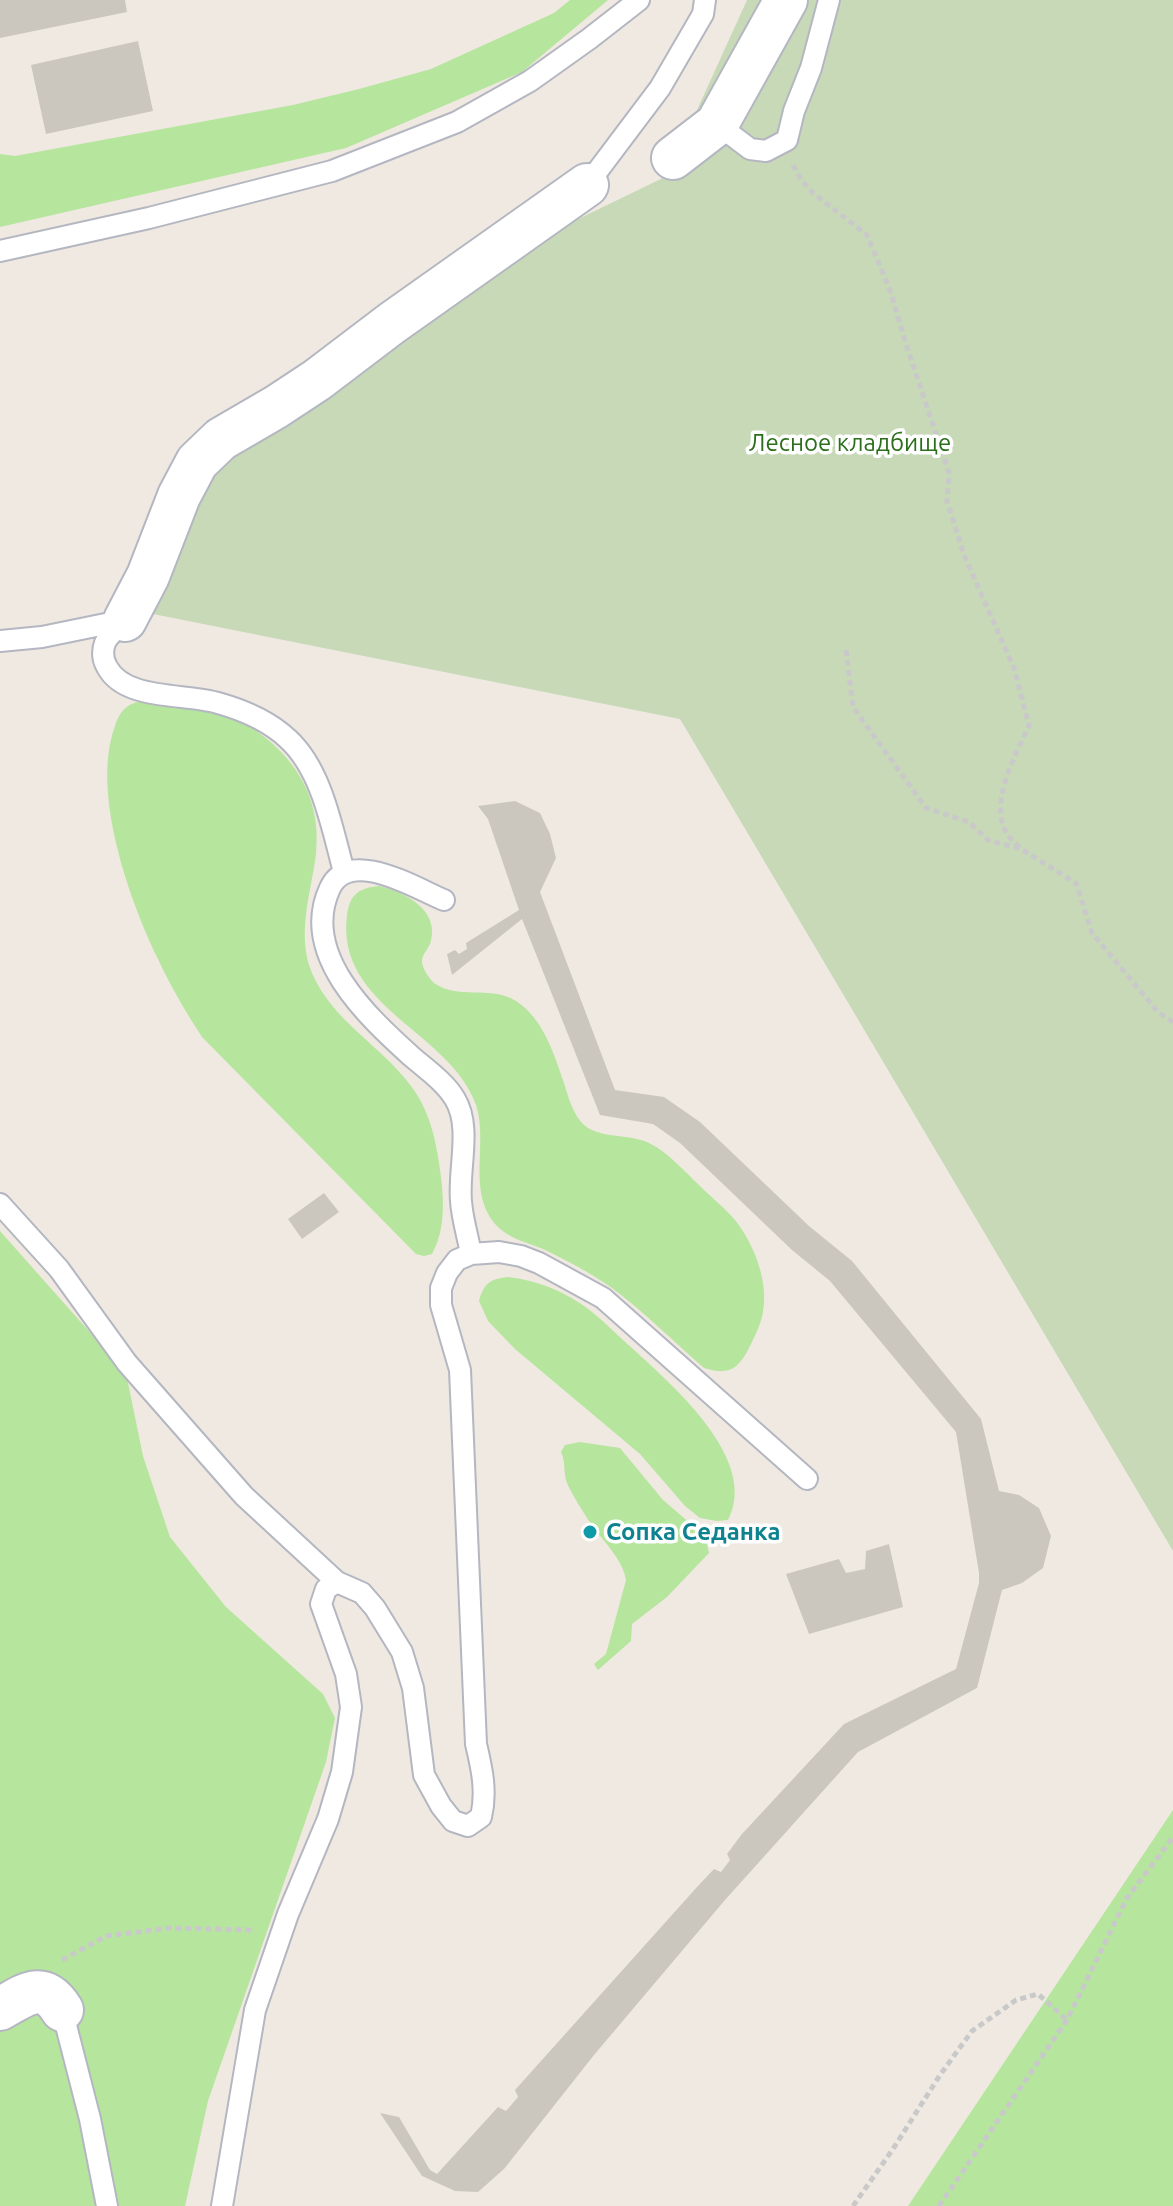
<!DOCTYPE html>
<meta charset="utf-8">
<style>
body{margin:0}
canvas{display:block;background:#efe9e1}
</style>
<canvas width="1173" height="2206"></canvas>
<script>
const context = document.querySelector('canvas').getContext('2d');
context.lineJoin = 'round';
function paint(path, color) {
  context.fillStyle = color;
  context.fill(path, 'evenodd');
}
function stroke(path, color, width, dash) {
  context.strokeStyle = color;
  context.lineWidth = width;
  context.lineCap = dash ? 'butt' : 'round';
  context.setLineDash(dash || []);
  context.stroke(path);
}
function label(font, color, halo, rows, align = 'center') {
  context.font = font + ' Ubuntu,sans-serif';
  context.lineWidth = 7;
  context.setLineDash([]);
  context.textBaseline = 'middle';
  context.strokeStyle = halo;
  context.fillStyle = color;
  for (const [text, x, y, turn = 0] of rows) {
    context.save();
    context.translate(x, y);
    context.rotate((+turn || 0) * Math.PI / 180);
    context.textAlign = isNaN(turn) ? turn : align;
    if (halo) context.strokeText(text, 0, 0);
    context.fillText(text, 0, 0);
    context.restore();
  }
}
paint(new Path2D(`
 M570 0H608L522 72 346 148 0 227V154L15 156 293 105 359 89 431 69 554 13Z
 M152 702C174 702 216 708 235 718 288 746 323 792 316 854 311 893 296 935 312 973 333 1022 381 1045 411 1086 431 1112 437 1145 441 1177 444 1204 445 1230 432 1254L424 1256 416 1254 202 1037C185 1011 170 985 157 957 128 896 91 791 115 726 118 716 123 707 134 703 139 701 147 702 152 702Z
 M379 886C404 892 439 909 431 941 429 949 422 953 422 962 423 970 429 978 434 983 457 1000 490 985 516 1001 543 1018 554 1054 564 1083 568 1096 572 1111 581 1122 597 1140 629 1133 649 1143 669 1153 684 1171 700 1186 711 1197 725 1208 735 1220 755 1245 770 1285 762 1317 759 1328 753 1340 748 1350 737 1371 726 1375 704 1368 674 1342 643 1311 612 1288 591 1273 566 1260 543 1249 528 1243 511 1239 499 1228 465 1195 489 1144 476 1105 451 1032 335 1007 347 915 350 894 359 888 379 886Z
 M0 1231 126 1373 143 1456 170 1537 226 1607 323 1694 335 1718 326 1762 208 2101 185 2206H0Z
 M508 1277C536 1280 564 1291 587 1308 603 1320 618 1336 633 1349 672 1385 760 1460 728 1520L717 1521 700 1518 685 1506 640 1454 515 1349 488 1321 479 1301C484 1283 490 1279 508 1277Z
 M580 1442 620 1448 663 1500 705 1536 709 1553 667 1597 632 1624 631 1641 598 1670 594 1664 606 1654 626 1580C624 1565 611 1549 601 1537 592 1527 572 1495 567 1483 563 1473 566 1462 561 1452L565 1445Z
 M1173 1810V2206H908Z`), '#b6e59e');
paint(new Path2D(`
 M747 0H1173V1551L680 719 153 614 205 483 244 445 537 239 667 176Z`), '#c8d9b8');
paint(new Path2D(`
 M0 0H125L127 12 0 38Z
 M138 41 153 111 46 134 31 65Z
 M515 801 540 813 550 834 556 858 540 892 615 1090 664 1097 700 1122 809 1226 852 1261 981 1419 999 1491 1019 1495 1039 1508 1051 1536 1043 1568 1022 1583 1002 1590 977 1688 858 1752 725 1900 594 2055 504 2169 478 2192 455 2191 422 2176 380 2113 399 2117 430 2170 437 2174 498 2107 506 2111 518 2097 515 2090 697 1887 714 1869 721 1872 730 1860 727 1854 742 1834 844 1724 956 1669 979 1583V1573L956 1432 830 1281 792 1250 680 1143 653 1124 600 1115 522 919 452 975 447 954 455 950 459 954 467 949 466 943 519 910 488 819 478 806Z
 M324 1193 339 1212 302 1239 288 1219Z
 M889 1544 903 1607 809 1634 786 1574 839 1559 846 1573 865 1569 866 1551Z`), '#cbc7bf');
const lane = new Path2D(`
 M717 124 750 149 766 151 787 140 794 111 811 68 829 0
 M587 185 660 88 703 14 705 0
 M0 251 149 218 332 171 457 122 530 81 589 39 639 0
 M125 620C119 627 108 635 105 643 102 651 103 660 107 667 125 701 185 693 218 703 243 710 269 721 288 739 322 770 332 828 344 872
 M0 641 42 637 125 620
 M444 900C415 888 349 847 330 888 299 954 368 1017 411 1056 426 1069 445 1082 455 1099 472 1127 458 1169 461 1201 462 1218 468 1237 471 1254
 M0 1204 59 1269 127 1363 244 1496 337 1582 362 1593 375 1608 402 1652 413 1688 424 1775 441 1806 453 1821 468 1826 481 1817C487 1792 482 1769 476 1744L460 1370 441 1305V1288L447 1273 457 1260 471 1254 499 1252 521 1256 539 1263 603 1298 807 1479
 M62 2010 90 2119 107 2206
 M222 2206 255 2010 288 1914 328 1819 342 1772 351 1707 346 1674 321 1604 326 1589 337 1582`);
const street = new Path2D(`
 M673 158 717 124 786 0
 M125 620 148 576 179 496 197 462 221 439 276 407 317 380 392 323 587 185
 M0 2009C25 1995 43 1979 62 2010`);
stroke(lane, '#b4b7c1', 24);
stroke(street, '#b4b7c1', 46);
stroke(new Path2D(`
 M793 165 802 181 813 193 867 235 890 290 905 341 949 473 947 501 964 555 1014 668 1029 726C1016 753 987 806 1008 835 1011 840 1017 844 1021 849
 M846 650 853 707 926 808 969 822 988 840 1021 849 1076 883 1092 933 1158 1012 1173 1022
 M62 1960 106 1936 170 1928 253 1930
 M853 2206 893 2149 940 2075 972 2031 1016 2000 1038 1994 1067 2020
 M939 2206 1067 2020 1127 1898 1173 1837`), '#c9c9c9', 5, [6, 4]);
stroke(lane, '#fff', 20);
stroke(street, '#fff', 42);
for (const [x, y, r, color] of [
 [590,1532,8,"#0f9aa8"]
]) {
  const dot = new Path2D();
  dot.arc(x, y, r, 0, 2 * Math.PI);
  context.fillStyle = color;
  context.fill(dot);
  stroke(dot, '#fff', 3);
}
label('24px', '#2c6e1b', '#fff', [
 ["Лесное кладбище",850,443]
]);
label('bold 24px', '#0d838f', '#fff', [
 ["Сопка Седанка",606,1532]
], 'left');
</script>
